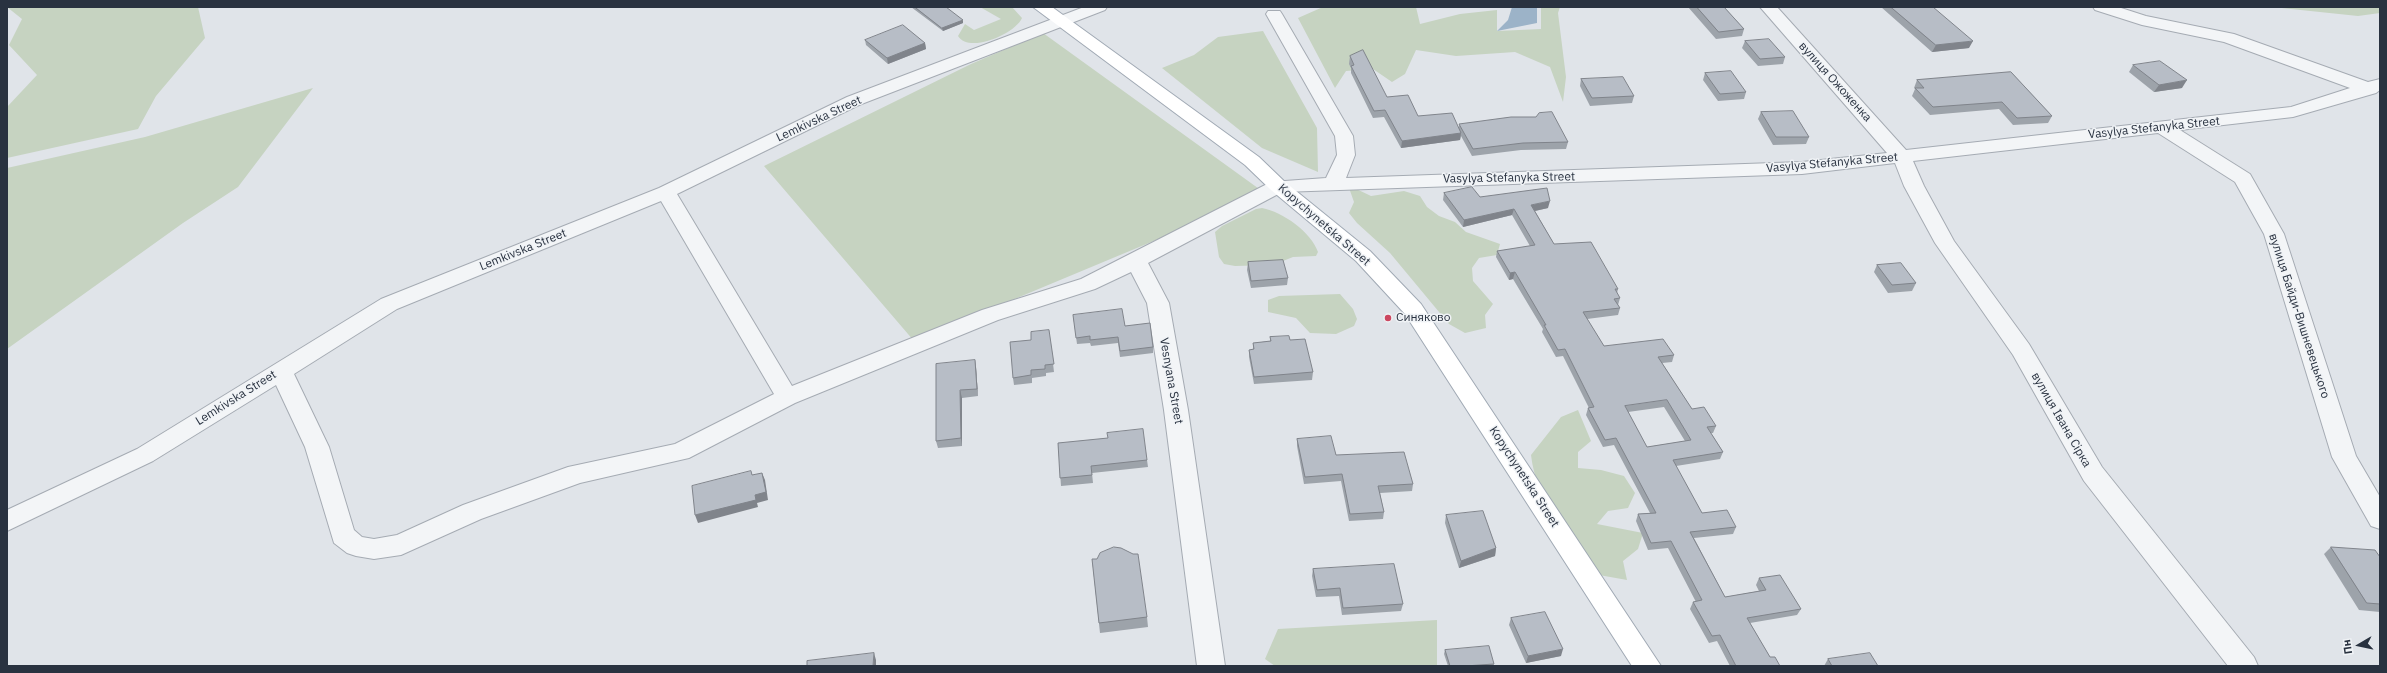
<!DOCTYPE html>
<meta charset="utf-8">
<style>
body{margin:0}
#map{position:relative;width:2387px;height:673px;overflow:hidden;background:#e0e4e9;font-family:"IBM Plex Sans",sans-serif}
canvas{display:block}
.frame{position:absolute;inset:0;border:8px solid #293240;pointer-events:none}
.north{position:absolute;left:2339px;top:625px;width:40px;height:40px;-webkit-text-stroke:3px #f0f3f6;paint-order:stroke;rotate:261deg;font-size:11px;font-weight:700;line-height:16px;text-align:center;color:#293240}
.north::after{content:'';display:block;margin:auto;width:14px;height:18px;background:#293240;clip-path:polygon(50% 0,100% 100%,50% 72%,0 100%)}
</style>
<div id="map">
<canvas width="2387" height="673"></canvas>
<div class="frame"></div>
<div class="north">Пн</div>
</div>
<script>
const context = document.querySelector('canvas').getContext('2d');
context.lineJoin = 'round';
function paint(path, color) {
  context.fillStyle = color;
  context.fill(path, 'evenodd');
}
function stroke(path, color, width, dash) {
  context.strokeStyle = color;
  context.lineWidth = width;
  context.lineCap = dash ? 'butt' : 'round';
  context.setLineDash(dash || []);
  context.stroke(path);
}
function label(font, color, halo, rows, align = 'center') {
  context.font = font + ' "IBM Plex Sans",sans-serif';
  context.lineWidth = 3;
  context.setLineDash([]);
  context.textBaseline = 'middle';
  context.strokeStyle = halo;
  context.fillStyle = color;
  for (const [text, x, y, turn = 0] of rows) {
    context.save();
    context.translate(x, y);
    context.rotate((+turn || 0) * Math.PI / 180);
    context.textAlign = isNaN(turn) ? turn : align;
    if (halo) context.strokeText(text, 0, 0);
    context.fillText(text, 0, 0);
    context.restore();
  }
}
paint(new Path2D(`
 M7 7H198L205 38 156 96 138 129 7 158V107L37 75 9 45 22 19Z
 M980 7H1012L1022 18C1015 34 969 54 958 36L965 24 974 30 1001 19Z
 M1323 7H1416L1420 24 1460 14 1497 10V31L1541 29V7H1560L1558 13 1566 77 1563 102 1550 67 1515 52 1456 56 1416 50 1405 74 1392 82 1373 69 1346 71 1335 88 1298 18Z
 M2272 7H2380V13L2358 16Z
 M1263 31 1317 128 1318 172 1262 148 1162 68 1194 55 1218 37Z
 M1043 33 1262 191 1180 230 914 341 764 166 971 64Z
 M313 88 238 187 183 223 7 349V168L145 137Z
 M1348 185 1371 196 1404 191 1420 196 1427 207 1439 216 1455 222 1466 232 1500 244 1497 255 1479 258 1472 268 1473 281 1493 304 1485 315 1486 328 1465 333 1449 324 1390 253 1357 223 1349 213 1354 202Z
 M1262 208C1283 212 1311 232 1318 252L1316 256 1293 257 1273 265 1235 266 1224 264 1219 257 1215 232 1222 226 1256 209Z
 M1340 294 1353 309 1357 319 1354 326 1336 334 1310 333 1296 318 1268 312V300L1279 296Z
 M1578 410 1591 441 1578 452V468L1601 470 1624 476 1635 493 1628 508 1608 511 1597 524 1643 533 1638 549 1623 561 1627 580 1599 575C1571 540 1536 501 1531 455L1561 417Z
 M1437 620V666H1275L1265 659 1278 629Z`), '#c6d3c1');
paint(new Path2D(`
 M1512 7H1537V23L1497 31 1508 20Z`), '#9cb3c8');
const minor = new Path2D(`
 M1084 7H1107L1105 10 859 105 677 194 792 386 982 310 1081 279 1271 182 1326 178 1337 155 1335 136 1266 14 1268 11H1280L1282 14 1353 136 1355 155 1346 178 1802 162 1887 153 1760 7H1777L1906 150 2291 107 2350 88 2224 42 2142 25 2095 10 2093 7H2118L2146 16 2234 34 2368 82 2380 79V90L2376 93 2293 117 2180 130 2250 174 2284 234 2356 456 2380 497V529L2371 526 2332 457 2264 234 2235 182 2158 133 1913 161 1924 186 1954 241 2029 344 2102 467 2254 657 2258 666H2228L2084 481 2013 355 1935 243 1904 186 1895 163 1802 174 1282 192 1148 263 1169 303 1188 410 1225 666H1197L1164 410 1147 303 1131 272 1095 289 998 320 795 403 689 458 580 483 481 519 401 555 374 559 356 556 347 553 334 543 305 447 276 385 153 461 7 531V510L137 449 381 299 659 188 847 97ZM661 201 774 394 675 444 568 467 463 505 397 535 374 539 362 537 354 530 329 447 294 374 397 309Z`);
const major = new Path2D(`
 M1033 7H1052L1259 157 1285 182 1370 251 1421 304 1661 666H1632L1405 314 1356 261 1271 190 1245 165Z`);
stroke(minor, '#a5abb3', 2);
stroke(major, '#a0a9b4', 2);
paint(minor, '#f3f5f7');
paint(major, '#fff');
paint(new Path2D(`
 M911 7H946L963 23 943 31Z
 M1688 7H1724L1744 29 1742 36 1716 39Z
 M1881 7H1933L1969 48 1932 52Z
 M865 40 925 43 926 49 888 64 866 45Z
 M1745 41 1785 57 1783 64 1758 66 1742 48Z
 M1350 56 1387 97 1418 116 1459 127V124L1568 142 1566 149 1521 150 1472 156 1461 136 1460 140 1401 148 1384 117 1373 118 1351 73V68L1349 64Z
 M2133 65 2182 88 2154 92 2129 72Z
 M2011 72 2052 116 2048 123 2013 125 1999 109 1930 115 1912 96 1915 89 1914 88 1917 80Z
 M1705 73 1746 92 1744 99 1718 101 1703 80Z
 M1581 79 1634 96 1632 103 1590 106 1580 86Z
 M1761 112 1809 137 1806 144 1773 145 1758 119Z
 M1444 193 1480 197 1548 208 1535 211 1554 244 1618 289 1617 293 1620 298 1618 305 1620 308 1618 315 1587 319 1604 346 1674 355 1672 362 1662 363 1692 409 1716 426 1713 433H1711L1723 452 1720 459 1676 466 1702 513 1736 527 1733 534 1694 538 1725 597 1759 591 1756 585 1759 578 1801 609 1797 615 1750 623 1770 657 1780 666H1730L1717 641 1709 643 1690 609 1693 602H1696L1668 548 1648 550 1636 521 1638 514 1650 513 1614 445 1603 447 1586 415 1588 408H1589L1563 356 1556 357 1542 332 1543 329 1513 279 1509 280 1496 257 1497 251 1530 246 1512 215 1463 227 1443 200ZM1664 407 1685 441 1647 447 1628 412Z
 M1248 262 1288 278 1287 285 1251 288 1247 270Z
 M1877 265 1916 283 1912 291 1888 293 1874 272Z
 M1073 315 1125 326 1153 347V353L1120 357 1118 343 1091 346 1090 343 1077 344Z
 M1049 330 1054 372 1046 373V376L1032 378V383L1014 385 1013 378 1031 340Z
 M1270 337 1290 340 1313 372 1312 380 1254 384 1249 357V350L1253 349V343L1270 341Z
 M975 360 976 367 978 396 962 398V446L938 448 936 441Z
 M1297 439 1336 455 1413 484 1412 491 1380 493 1384 512 1383 519 1349 521 1341 481 1304 484 1297 446Z
 M1058 443 1147 460 1148 467 1092 473 1093 483 1061 486Z
 M1446 515 1496 548 1495 556 1459 568 1445 523Z
 M2331 547 2380 557V612L2359 610 2324 554Z
 M1092 559 1147 617 1148 627 1100 633Z
 M1313 569 1403 604 1401 611 1342 615 1339 596 1316 597 1312 576Z
 M1511 618 1561 656 1526 663 1509 625Z
 M1445 650 1494 664 1493 666H1448L1444 654Z
 M1828 659 1878 666H1824Z`), '#9da3aa');
paint(new Path2D(`
 M963 20V23L943 31 942 28Z
 M1973 41 1969 48 1932 52 1936 45Z
 M925 43 926 49 888 64 887 58Z
 M2187 80 2182 88 2154 92 2159 85Z
 M1461 133 1460 140 1401 148 1402 141Z
 M1550 201 1548 208 1530 212 1531 205Z
 M1514 209 1512 215 1463 227 1464 220Z
 M1515 272 1513 279 1509 280 1510 273Z
 M975 360 976 367 978 396 977 389Z
 M960 390 962 398V446L961 438Z
 M762 473 765 480 768 500 757 503 758 507 698 523 695 515 755 495Z
 M1496 548 1495 556 1459 568 1461 561Z
 M1563 649 1561 656 1526 663 1528 656Z
 M874 653 876 660V666H873Z`), '#80848b');
const building = new Path2D(`
 M915 7H946L963 20 942 28Z
 M1697 7H1724L1744 29 1719 32Z
 M1891 7H1933L1973 41 1936 45Z
 M903 25 925 43 887 58 865 40Z
 M1769 39 1785 57 1760 59 1745 41Z
 M1363 50 1387 97 1408 95 1418 116 1452 113 1461 133 1402 141 1385 110 1374 111 1351 66 1354 65 1350 56Z
 M2160 61 2187 80 2159 85 2133 65Z
 M1731 71 1746 92 1720 94 1705 73Z
 M2011 72 2052 116 2017 118 2002 102 1933 107 1915 88H1924L1917 80Z
 M1623 77 1634 96 1592 98 1581 79Z
 M1793 111 1809 137H1776L1761 112Z
 M1552 112 1568 142 1523 143 1473 149 1459 124 1511 117H1536L1539 113Z
 M1472 187 1480 197 1547 188 1550 201 1531 205 1554 244 1591 242 1618 289H1615L1620 298 1614 299 1620 308 1583 312 1604 346 1663 339 1674 355 1658 357 1692 409 1704 407 1716 426 1707 427 1723 452 1673 460 1702 513 1727 510 1736 527 1690 532 1725 597 1766 590 1759 578 1780 575 1801 609 1747 618 1770 657H1775L1780 666H1736L1720 635 1712 636 1693 602 1702 600 1671 541 1651 543 1638 514 1656 513 1616 438 1605 440 1588 408 1594 407 1565 349 1558 350 1544 325H1546L1515 272 1510 273 1497 251 1535 245 1514 209 1464 220 1444 193ZM1667 400 1691 440 1647 447 1625 406Z
 M1283 260 1288 278 1251 281 1248 262Z
 M1901 263 1916 283 1892 285 1877 265Z
 M1122 309 1125 326 1150 323 1153 347 1120 351 1118 337 1090 340V336L1076 338 1073 315Z
 M1049 330 1054 364 1045 365V369L1031 370V375L1013 378 1010 342 1031 340V332Z
 M1289 336 1290 340 1305 339 1313 372 1254 377 1249 350 1254 349 1253 343 1271 341 1270 337Z
 M975 360 977 389 960 390 961 438 936 441V364Z
 M1143 429 1147 460 1091 466 1092 475 1060 478 1058 443 1108 438 1107 433Z
 M1331 436 1336 455 1404 452 1413 484 1378 486 1384 512 1350 514 1342 474 1305 477 1297 439Z
 M751 471 752 475 762 473 766 492 755 495 756 500 695 515 692 486Z
 M1483 511 1496 548 1461 561 1446 515Z
 M1114 547 1121 548 1133 554H1138L1147 617 1099 623 1092 559H1097L1100 553Z
 M2331 547 2375 550 2380 557V604L2367 603Z
 M1394 564 1403 604 1343 608 1340 588 1317 590 1313 569Z
 M1545 612 1563 649 1528 656 1511 618Z
 M1489 646 1494 664 1465 666H1450L1445 650Z
 M874 653 873 666H807V661Z
 M1870 653 1878 666H1832L1828 659Z`);
paint(building, '#b7bdc6');
stroke(building, '#80848b', 1);
for (const [x, y, r, color] of [
 [1388,318,4,"#cc4760"]
]) {
  const dot = new Path2D();
  dot.arc(x, y, r, 0, 2 * Math.PI);
  context.fillStyle = color;
  context.fill(dot);
  stroke(dot, '#f0f3f6', 1.5);
}
label('12px', '#293240', '#f0f3f6', [
 ["вулиця Ожоженка",1835,82,48],
 ["Lemkivska Street",819,119,-25],
 ["Vasylya Stefanyka Street",2154,128,-6],
 ["Vasylya Stefanyka Street",1832,163,-5],
 ["Vasylya Stefanyka Street",1509,178,-1],
 ["Kopychynetska Street",1324,225,41],
 ["Lemkivska Street",523,250,-22],
 ["вулиця Байди-Вишневецького",2299,316,72],
 ["Vesnyana Street",1171,381,80],
 ["Lemkivska Street",236,398,-32],
 ["вулиця Івана Сірка",2061,420,60],
 ["Kopychynetska Street",1524,477,57]
]);
label('12px', '#293240', '#f0f3f6', [
 ["Синяково",1396,318]
], 'left');
</script>
